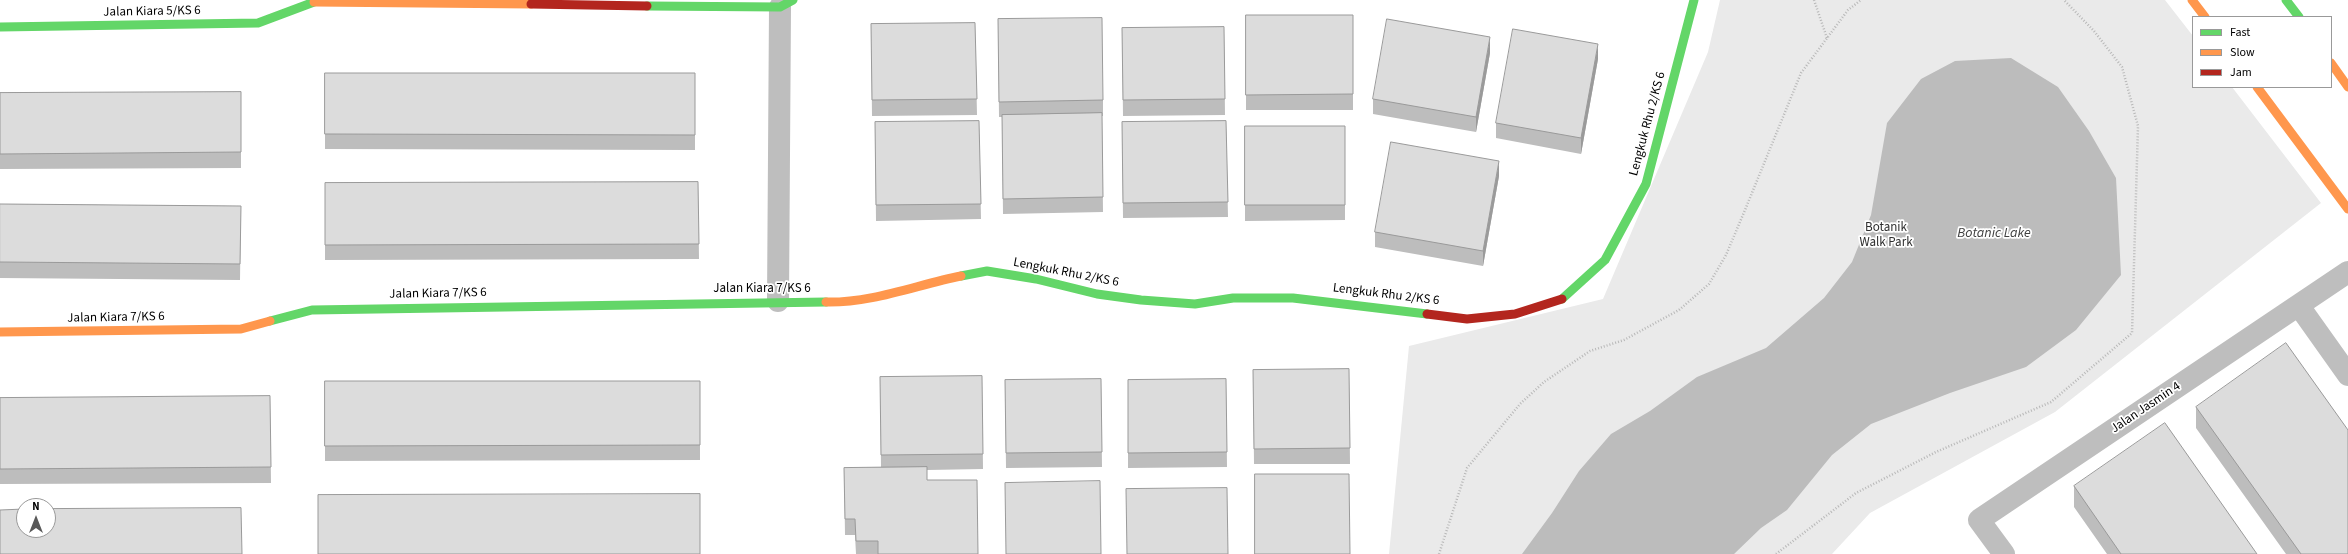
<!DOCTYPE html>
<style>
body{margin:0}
#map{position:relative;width:2348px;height:554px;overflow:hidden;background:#fff;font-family:"Source Sans 3",sans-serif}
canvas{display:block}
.legend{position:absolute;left:2192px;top:16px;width:140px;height:72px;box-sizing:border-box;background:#fff;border:1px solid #999;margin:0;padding:5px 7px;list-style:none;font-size:12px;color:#000}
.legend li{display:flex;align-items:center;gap:8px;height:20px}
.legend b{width:20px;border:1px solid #999}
.north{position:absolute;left:16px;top:498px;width:40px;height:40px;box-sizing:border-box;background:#fff;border:1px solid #999;border-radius:50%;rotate:0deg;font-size:11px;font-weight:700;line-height:16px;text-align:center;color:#000}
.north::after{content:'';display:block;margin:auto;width:14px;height:18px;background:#595959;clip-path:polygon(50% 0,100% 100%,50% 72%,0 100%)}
</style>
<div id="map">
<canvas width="2348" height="554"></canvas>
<ul class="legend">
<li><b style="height:5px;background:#63d668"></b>Fast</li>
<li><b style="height:5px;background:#ff974d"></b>Slow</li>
<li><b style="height:5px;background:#b3261e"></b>Jam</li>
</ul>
<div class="north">N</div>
</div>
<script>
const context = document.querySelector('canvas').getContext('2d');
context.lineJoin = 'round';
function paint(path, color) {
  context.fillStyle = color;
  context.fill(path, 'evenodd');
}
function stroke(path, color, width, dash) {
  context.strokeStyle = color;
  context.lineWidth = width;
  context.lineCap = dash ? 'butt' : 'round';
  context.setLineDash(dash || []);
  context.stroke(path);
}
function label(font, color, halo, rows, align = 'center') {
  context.font = font + ' "Source Sans 3",sans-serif';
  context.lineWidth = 3.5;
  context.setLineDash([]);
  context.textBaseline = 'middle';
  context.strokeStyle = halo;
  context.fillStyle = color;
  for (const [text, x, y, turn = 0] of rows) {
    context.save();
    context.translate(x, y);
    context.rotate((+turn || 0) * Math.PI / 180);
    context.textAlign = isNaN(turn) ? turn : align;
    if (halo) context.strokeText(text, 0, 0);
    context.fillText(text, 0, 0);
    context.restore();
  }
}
paint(new Path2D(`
 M1720 0H2165L2193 36V87H2232L2321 203 2055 412 1870 513 1832 554H1389L1409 346 1603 299 1708 52Z`), '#eaeaea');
paint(new Path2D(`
 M2011 58 2058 87 2089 131 2116 178 2121 275 2076 330 2026 367 1950 393 1871 424 1832 455 1787 510 1761 528 1734 554H1522L1552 513 1579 471 1611 434 1650 411 1697 377 1766 348 1824 298 1852 262 1871 215 1887 123 1921 79 1955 61Z`), '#bcbcbc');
stroke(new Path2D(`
 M1814 0 1827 38
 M1439 554 1467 468 1520 404 1544 382 1590 351 1624 340 1679 310 1709 284 1726 255 1745 210 1801 73 1848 10 1861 0
 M1776 554 1856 493 1936 452 2051 402 2132 333 2138 126 2122 67 2094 31 2064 0`), '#b8b8b8', 2.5, [1, 2]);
stroke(new Path2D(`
 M778 301 780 7
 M2299 306 2348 375
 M2004 554 1979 520 2348 272`), '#bebebe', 22);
stroke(new Path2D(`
 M2286 0 2299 17
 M647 6 780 7 793 0
 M0 27 258 23 314 2
 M961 276 987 271 1036 279 1097 294 1141 300 1195 304 1233 298H1293L1427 314
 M1562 299 1605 260 1646 184 1694 0
 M270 321 312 310 826 302`), '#63d668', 9);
stroke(new Path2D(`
 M2192 0 2205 17
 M314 2 531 4
 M2331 63 2348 87
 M2257 87 2348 209
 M826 302C872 303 916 285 961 276
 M0 332 241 329 270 321`), '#ff974d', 9);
stroke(new Path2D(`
 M531 4 647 6
 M1427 314 1467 319 1515 314 1562 299`), '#b3261e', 9);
paint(new Path2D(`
 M1246 15H1353V110H1246Z
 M998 19 1103 100V116H1102L1103 212 1003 214 1002 117H999Z
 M975 23 977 115 872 116 871 24Z
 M1224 27 1225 115 1123 116 1122 28Z
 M1490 53 1476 132 1373 114V99Z
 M1598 59 1581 154 1496 138V123Z
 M325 73H695V150L325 149Z
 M241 92V168L0 169V93Z
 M979 121 981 219 876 221 875 122Z
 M1226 121 1228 217 1123 218 1122 122Z
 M1245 126H1345V220L1245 221Z
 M1499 176 1483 266 1375 247V232Z
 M698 182 699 259 325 260V183Z
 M0 204 241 206 240 280 0 278Z
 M1349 369 1350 464H1254L1253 370Z
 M982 376 983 469 927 470V480L978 554H856L855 535H845L844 468 881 467 880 377Z
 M1101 379 1102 467 1006 468 1005 380Z
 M1226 379 1227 467 1128 468V380Z
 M325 381H700V460L325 461Z
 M270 396 271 483 0 484V398Z
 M2196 407 2348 554H2286L2196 428Z
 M2074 486 2257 554H2107L2074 507Z`), '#bdbdbd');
paint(new Path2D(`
 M1490 37V53L1476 132V117Z
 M1598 44V59L1581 154V138Z
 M1499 161V176L1483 266V251Z`), '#9a9a9a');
const building = new Path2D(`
 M1246 15H1353V94L1246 95Z
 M1102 18 1103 100 999 102 998 19Z
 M1387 19 1490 37 1476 117 1373 99Z
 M975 23 977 99 872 100 871 24Z
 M1224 27 1225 99 1123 100 1122 28Z
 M1513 29 1598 44 1581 138 1496 123Z
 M325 73H695V135L325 134Z
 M241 92V152L0 154V93Z
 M1102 113 1103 197 1003 199 1002 115Z
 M979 121 981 204 876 205 875 122Z
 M1226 121 1228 202 1123 203 1122 122Z
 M1245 126H1345V205H1245Z
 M1391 142 1499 161 1483 251 1375 232Z
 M698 182 699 244 325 245V183Z
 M0 204 241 206 240 264 0 262Z
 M2286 343 2348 430V554H2301L2196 407Z
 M1349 369 1350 448 1254 449 1253 370Z
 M982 376 983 454 881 455 880 377Z
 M1101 379 1102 452 1006 453 1005 380Z
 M1226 379 1227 452 1128 453V380Z
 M325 381H700V445L325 446Z
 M270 396 271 467 0 469V398Z
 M2165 423 2257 554H2121L2074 486Z
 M927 467V480H977L978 554H878V541H856L855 519H845L844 468Z
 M1255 474H1349L1350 554H1255Z
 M1100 481 1101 554H1006L1005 483Z
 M1227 488 1228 554H1127L1126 489Z
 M700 494V554H318V495Z
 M241 508 242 554H0V510L24 509V530H48V509Z`);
paint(building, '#dcdcdc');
stroke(building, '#9a9a9a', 1);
label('13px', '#000', '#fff', [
 ["Jalan Kiara 5/KS 6",152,12,-1],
 ["Lengkuk Rhu 2/KS 6",1648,124,-75],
 ["Lengkuk Rhu 2/KS 6",1066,273,11],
 ["Jalan Kiara 7/KS 6",762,289],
 ["Jalan Kiara 7/KS 6",438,294,-1],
 ["Lengkuk Rhu 2/KS 6",1386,295,7],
 ["Jalan Kiara 7/KS 6",116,318,-1],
 ["Jalan Jasmin 4",2146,408,-34]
]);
label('13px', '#2f2f2f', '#fff', [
 ["Botanik",1886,228],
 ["Walk Park",1886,243]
]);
label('italic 14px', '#404040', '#fff', [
 ["Botanic Lake",1994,234]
]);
</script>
